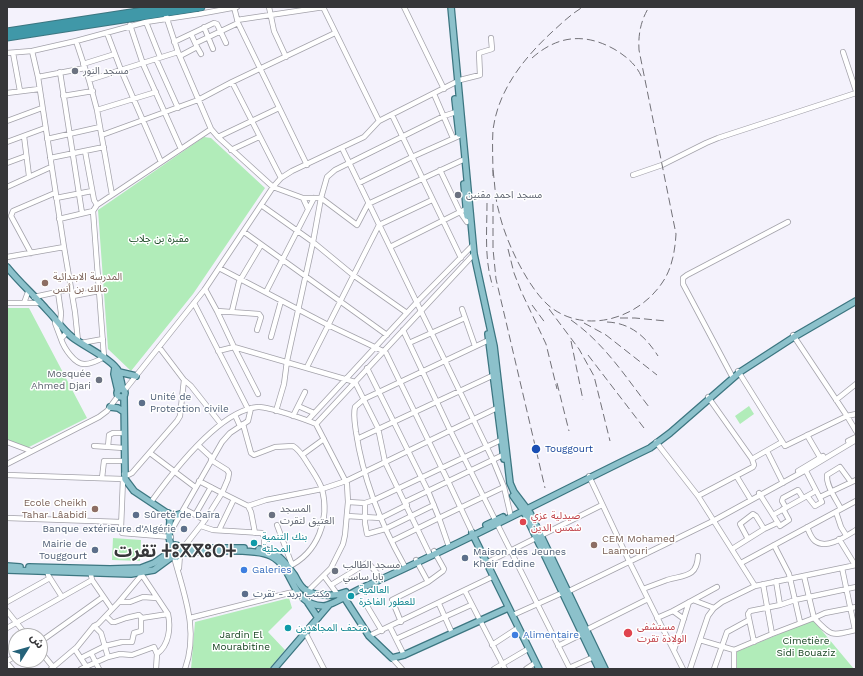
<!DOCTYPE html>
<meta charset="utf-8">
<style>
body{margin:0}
#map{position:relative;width:863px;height:676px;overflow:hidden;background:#f4f2fc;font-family:"Work Sans","Noto Sans Arabic",sans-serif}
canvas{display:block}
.frame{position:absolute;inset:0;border:8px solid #363639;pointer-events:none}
.north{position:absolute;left:8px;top:628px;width:40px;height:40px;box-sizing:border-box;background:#fff;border:1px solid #afafb0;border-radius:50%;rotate:53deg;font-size:11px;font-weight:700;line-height:16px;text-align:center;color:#363639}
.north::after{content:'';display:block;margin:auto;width:14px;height:18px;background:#256279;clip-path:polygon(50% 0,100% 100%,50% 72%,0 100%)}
</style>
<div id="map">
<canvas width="863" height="676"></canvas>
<div class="frame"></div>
<div class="north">ش</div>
</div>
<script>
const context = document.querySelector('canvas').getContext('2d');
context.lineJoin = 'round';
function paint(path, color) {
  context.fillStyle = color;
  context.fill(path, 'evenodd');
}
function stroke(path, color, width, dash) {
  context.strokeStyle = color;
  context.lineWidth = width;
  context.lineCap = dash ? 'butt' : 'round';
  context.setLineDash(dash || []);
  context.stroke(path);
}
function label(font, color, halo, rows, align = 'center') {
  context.font = font + ' "Work Sans","Noto Sans Arabic","Noto Sans Tifinagh",sans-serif';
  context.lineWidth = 3;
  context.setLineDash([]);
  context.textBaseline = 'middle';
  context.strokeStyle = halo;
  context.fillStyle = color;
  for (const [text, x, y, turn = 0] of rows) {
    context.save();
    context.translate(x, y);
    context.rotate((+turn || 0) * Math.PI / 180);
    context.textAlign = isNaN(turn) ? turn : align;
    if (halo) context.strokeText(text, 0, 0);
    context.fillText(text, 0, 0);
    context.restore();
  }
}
paint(new Path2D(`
 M204 137 211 138 265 188 193 294 131 371 108 349 98 210Z
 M7 308H29L87 418 27 448 7 441Z
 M749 406 754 414 740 424 735 416Z
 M113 538 141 540 140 561 112 560Z
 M289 598 292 608 268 632 285 650 269 669H191L195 622Z
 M813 620 854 669H736V652Z`), '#b1ecb9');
const minor = new Path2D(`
 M234 7 238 23 307 165
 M269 7 274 31 286 57
 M323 7 379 121
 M404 7 444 89
 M165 13 178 52 211 129 218 137 273 187 303 198H321L357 225 368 204 465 159
 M237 20 324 7
 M146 22 160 57
 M130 25 143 64 181 149
 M204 27 213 49
 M107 33 121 70 161 162
 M76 41 89 80 97 110 112 195
 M174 42 214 23 217 24 226 43
 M196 43 238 23
 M197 47 201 54
 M32 51 38 77 64 247 75 312 78 341
 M843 52 856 91
 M7 53 32 51 76 41 146 22 199 14 237 7
 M13 53 20 91
 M180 56 197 47 191 34
 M156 59 178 108
 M83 64 115 54
 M60 72 82 213
 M38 77 85 68
 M89 80 178 52
 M232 82 281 178
 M7 93 39 89
 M434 94 453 138
 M63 96 93 91
 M97 110 156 92
 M392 115 461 258
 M7 121 42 108
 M102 135 198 100 232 82 335 33
 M24 136 29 176
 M218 137 279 108
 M47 139 100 127
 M7 142 45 128
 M342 148 493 460 504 487 511 517
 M231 150 259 137
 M85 151 94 200 97 205
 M50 158 104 147
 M7 163 26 156
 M440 170 460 212 467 222
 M633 175 662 165 706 143 718 138 856 93
 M359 183 412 157 459 136
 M7 187 51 167
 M56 198 92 191
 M303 198 308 209
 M261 205 313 242 353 275 407 313
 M59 219 93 211 97 205 211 129
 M244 232 387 335
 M390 247 466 209
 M31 253 11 216 13 211 55 193
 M7 257 64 247
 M219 268 328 325 383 351 386 353 448 481 472 532
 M205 289 217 311 234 347 355 382 378 428 385 462 429 553
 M58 292 61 313 60 324
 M266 292 314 198
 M73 296 99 291
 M34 297 71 289
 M7 303H41
 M24 303 28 292
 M194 303 248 409
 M462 309 475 346
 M217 311 259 314 261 317 257 330
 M232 311 239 282 261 245
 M55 319V323L61 339
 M403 330 450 430 570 669
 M67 332 61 339C64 348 75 365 85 364 91 364 99 360 104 357L93 211
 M793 335 847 416 856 431
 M271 337 281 301
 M81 343 103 339
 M409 343 465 318
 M218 351 234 347 258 394
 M307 367 379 225 432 200
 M367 368 428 491 439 518 504 487
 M738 371 785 446 847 416 856 414
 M733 378 683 284V278L687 275 788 222
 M184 380 191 386 221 424
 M124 391 205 289 273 187 281 178 292 171 364 137 379 121 460 80 480 75 479 53 492 49 491 38
 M836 400 856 384
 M298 406 305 392
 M276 411 284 384 287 361 313 242 321 198 327 177 335 170 444 116 456 112
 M235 415 240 426
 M293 416 298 406 314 413
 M308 420 417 302 473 245
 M243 424 251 453 254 455 275 447 293 446C300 450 304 458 308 464 313 472 319 480 322 489 330 519 318 553 288 567
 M316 424 474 254
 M807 435 821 459
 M357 439 494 375
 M848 441 856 437
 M7 442 31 451
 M656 442 698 496 755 586
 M198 445 212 458
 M94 446 124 448
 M108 447 109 435 113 433H124
 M767 451 783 483
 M150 453 195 487
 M302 455 324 439
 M752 459 782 442
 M7 464 99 417 107 411 118 396
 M805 469 822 502 815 506 807 496
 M798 471 823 456
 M124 474 128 475 132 473 177 421 180 416 184 380 159 347
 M7 475 123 479
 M589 476 629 561 683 669
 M737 477 751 500
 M102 478 104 461H124
 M125 479H123L121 528 122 533 171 537
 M199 481 222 493 228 479 229 473 227 470 211 460
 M759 493 780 526 789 520 783 509
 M698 496 753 467 754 465 752 459 708 397
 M820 497 856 480
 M151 502C172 473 220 410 258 407 267 406 307 420 316 424L347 484 348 502 345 535 343 544 331 568 308 591
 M348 502 365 503 374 500 501 440
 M405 502 503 455
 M365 503V523L367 534 385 529 434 505
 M248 506 251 512 255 533
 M786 508 782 501 783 498 798 490 803 498
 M184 509 205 520
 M841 509C836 499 826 486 827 475L840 467 851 482
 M836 512 841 527 846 535
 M195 515 211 487
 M773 515 816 491
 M347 516 381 518 407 505
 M7 518 121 522
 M277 525 292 565
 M201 526 213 530 262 533 264 537V549
 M807 527C809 532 811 538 815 541 827 550 846 536 856 530
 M219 530 234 499
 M171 531 222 442 230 433 248 421 251 408
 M748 539 740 524 753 514 756 516 764 529
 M839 539 855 565
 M392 541 439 518 448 544
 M774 545 789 574 800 622
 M183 548 205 520 222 493 248 506 266 500 322 489 346 481 497 408
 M732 549 764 529 777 523
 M174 557C184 595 199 630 185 669
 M486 563 602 505
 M741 563 856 501
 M404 565C381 524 363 479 356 432 355 424 353 415 355 407L364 399 379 392 489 340
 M179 568 180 554
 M842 568 855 630
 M90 570 92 580 112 609
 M48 575 62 597
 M142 575 168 614C171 628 169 645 157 654
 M324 576 338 595
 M804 576 814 618 825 613 856 607
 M776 581 780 605
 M428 582 443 571 444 569 434 551
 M763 584 772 634
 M331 585 367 563 370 565 380 577
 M643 589C651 586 659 583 667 580 683 575 697 578 698 556
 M465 591 505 669
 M567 592 713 521 806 470 856 440
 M693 600 714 608
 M7 602 50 578
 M119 602H130L143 597 157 598
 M439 604 452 633
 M367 606 382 631
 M7 611 27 636
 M673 611 684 619
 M513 615 562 593
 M106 616 112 622H115L126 618 139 615 142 618 168 614
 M190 618 289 593 297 592
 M657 618 673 611 717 587
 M401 622 392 600 428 582 416 560
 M390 627 404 655
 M7 628 92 580
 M586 630 648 599
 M305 632 324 669
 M369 636 492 577
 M396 639 471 605
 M700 640 734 650
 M40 642 103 597
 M754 642 748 614 750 611 780 605 795 600 856 587
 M492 645 518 628
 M558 646 582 634
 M674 650 689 602
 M40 651 53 667
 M76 651 86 666
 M91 653 99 669
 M108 657 120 654 132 655 154 647 157 654 156 669
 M81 658 105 646 122 642H132L134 633 141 631V618
 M392 658 402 669
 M7 661 16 656
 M7 663 12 669
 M569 668 596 656
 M51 669 77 647 94 626 98 624 119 602 140 577 142 573
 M81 669 108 657 101 633 94 626
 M494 669 528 649
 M526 669 535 663
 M690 669 708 616 714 608 722 602 755 586 856 565
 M714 669 727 632 749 620
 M734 669V650L772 634 814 618C832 637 831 636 856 630`);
const major = new Path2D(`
 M451 7 474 254 494 346 510 483 514 492 530 513 605 669
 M455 99 459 134
 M464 184 467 216
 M7 267C20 283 34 295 47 310 56 319 63 330 72 337 85 347 112 359 119 372L136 376
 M488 334 504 459
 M115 367 114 374 118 391
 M119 372 123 390
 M117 393a4 4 0 1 1 8 0a4 4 0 1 1-8 0Z
 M124 396 125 479 134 491 167 513 170 520 169 537 171 547
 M110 407 118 408 124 412
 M513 496 523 510 599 669
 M168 513 173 516 180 514
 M486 525 503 517
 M472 533 539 669
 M169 551a6 6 0 1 1 12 0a6 6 0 1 1-12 0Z
 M181 548H244
 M259 549C277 550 285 562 295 576 297 580 300 586 304 589 310 593 318 595 325 595 333 596 339 595 346 592
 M181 553C200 551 256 548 271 556 296 569 289 604 323 606 332 606 354 591 364 587 461 544 555 494 650 448L670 433 740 372 794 337 856 301
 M7 566 20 567
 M29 567 110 569 141 568 154 563 170 552
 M7 570 131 574 154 570 173 556
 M342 594 369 636 392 658 404 655 508 608
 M308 603 318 618
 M274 669 329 605`);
const highway = new Path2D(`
 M7 32 170 7
 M7 37 201 7`);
stroke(minor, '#a3a2aa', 6);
stroke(major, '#3c7681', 8);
stroke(highway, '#3c7681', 9);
stroke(minor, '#fff', 4.5);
stroke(major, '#8cc1cb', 5.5);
stroke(highway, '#4098a8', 7);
stroke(new Path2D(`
 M532 58C558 35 585 33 614 49 626 56 637 65 642 78
 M493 170C495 184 495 199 499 212 505 240 527 286 548 305 583 335 637 320 662 283 672 269 675 251 676 234L639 50C638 34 641 20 649 7
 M493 176C493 160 492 145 493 130 498 90 524 58 552 32 562 23 571 14 583 7
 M487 203C487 231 484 260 493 287
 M493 204V249L496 279 545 488
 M508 249 514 273 521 291 546 344 557 389
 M532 305 546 324
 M549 309 579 349 594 376 610 441
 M620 318H635L666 321
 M571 320C604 343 625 376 649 407
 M607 322C631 323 646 337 658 356
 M584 323 606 335 657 375
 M571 341 583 400
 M588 355 644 428
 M557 383 569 431`), '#727177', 1, [8, 4]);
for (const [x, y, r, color] of [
 [75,71,4,"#6b7280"],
 [458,195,4,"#6b7280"],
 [45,283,4,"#8d6e63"],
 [99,380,4,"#6b7280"],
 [142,403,4,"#5c6f8a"],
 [536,449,5,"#1a4fb4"],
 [95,509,4,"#8d6e63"],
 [136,515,4,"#5c6f8a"],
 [272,515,4,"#6b7280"],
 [523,522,4,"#e0444e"],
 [184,529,4,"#5c6f8a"],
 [254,543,4,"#0f9aa8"],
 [594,545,4,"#8d6e63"],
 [95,550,4,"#5c6f8a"],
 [465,558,4,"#5c6f8a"],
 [244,570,4,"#3f7fe0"],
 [335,571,4,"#6b7280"],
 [245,594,4,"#5c6f8a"],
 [351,596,4,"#0f9aa8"],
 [288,628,4,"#0f9aa8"],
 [628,633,5,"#e0444e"],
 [515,635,4,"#3f7fe0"]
]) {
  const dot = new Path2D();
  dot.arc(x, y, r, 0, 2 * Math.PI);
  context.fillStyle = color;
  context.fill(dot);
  stroke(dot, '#fff', 1.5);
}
label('10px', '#5b616d', '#fff', [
 ["مسجد النور",83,71],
 ["مسجد احمد مقنين",466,195],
 ["Mosquée",91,374,"right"],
 ["Ahmed Djari",91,386,"right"],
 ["المسجد",280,509],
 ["العتيق لتقرت",280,521],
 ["مسجد الطالب",343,565],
 ["بابا ساسي",343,577]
], 'left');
label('10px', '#164420', '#fff', [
 ["مقبرة بن جلاب",159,239],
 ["Jardin El",241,635],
 ["Mourabitine",241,647],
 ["Cimetière",806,641],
 ["Sidi Bouaziz",806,653]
]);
label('10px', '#785e54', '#fff', [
 ["المدرسة الابتدائية",53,277],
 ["مالك بن أنس",53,289],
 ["Ecole Cheikh",87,503,"right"],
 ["Tahar Lâabidi",87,515,"right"],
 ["CEM Mohamed",602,539],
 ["Laamouri",602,551]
], 'left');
label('10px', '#4e5e75', '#fff', [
 ["Unité de",150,397],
 ["Protection civile",150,409],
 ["Sûreté de Daïra",144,515],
 ["Banque extérieure d'Algérie",176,529,"right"],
 ["Mairie de",87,544,"right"],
 ["Touggourt",87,556,"right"],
 ["Maison des Jeunes",473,552],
 ["Kheir Eddine",473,564],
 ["مكتب بريد - تقرت",253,594]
], 'left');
label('10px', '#164399', '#fff', [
 ["Touggourt",545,449]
], 'left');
label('10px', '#be3a42', '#fff', [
 ["صيدلية عزي",531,516],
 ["شمس الدين",531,528],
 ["مستشفى",637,627],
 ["الولادة تقرت",637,639]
], 'left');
label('10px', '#0d838f', '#fff', [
 ["بنك التنمية",262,537],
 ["المحلية",262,549],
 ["العالمية",359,590],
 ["للعطور الفاخرة",359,602],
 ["متحف المجاهدين",296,628]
], 'left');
label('10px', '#366cbe', '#fff', [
 ["Galeries",252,570],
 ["Alimentaire",523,635]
], 'left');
label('bold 18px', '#363639', '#fff', [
 ["تقرت ⵜⵓⴳⴳⵓⵔⵜ",175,552]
]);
</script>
